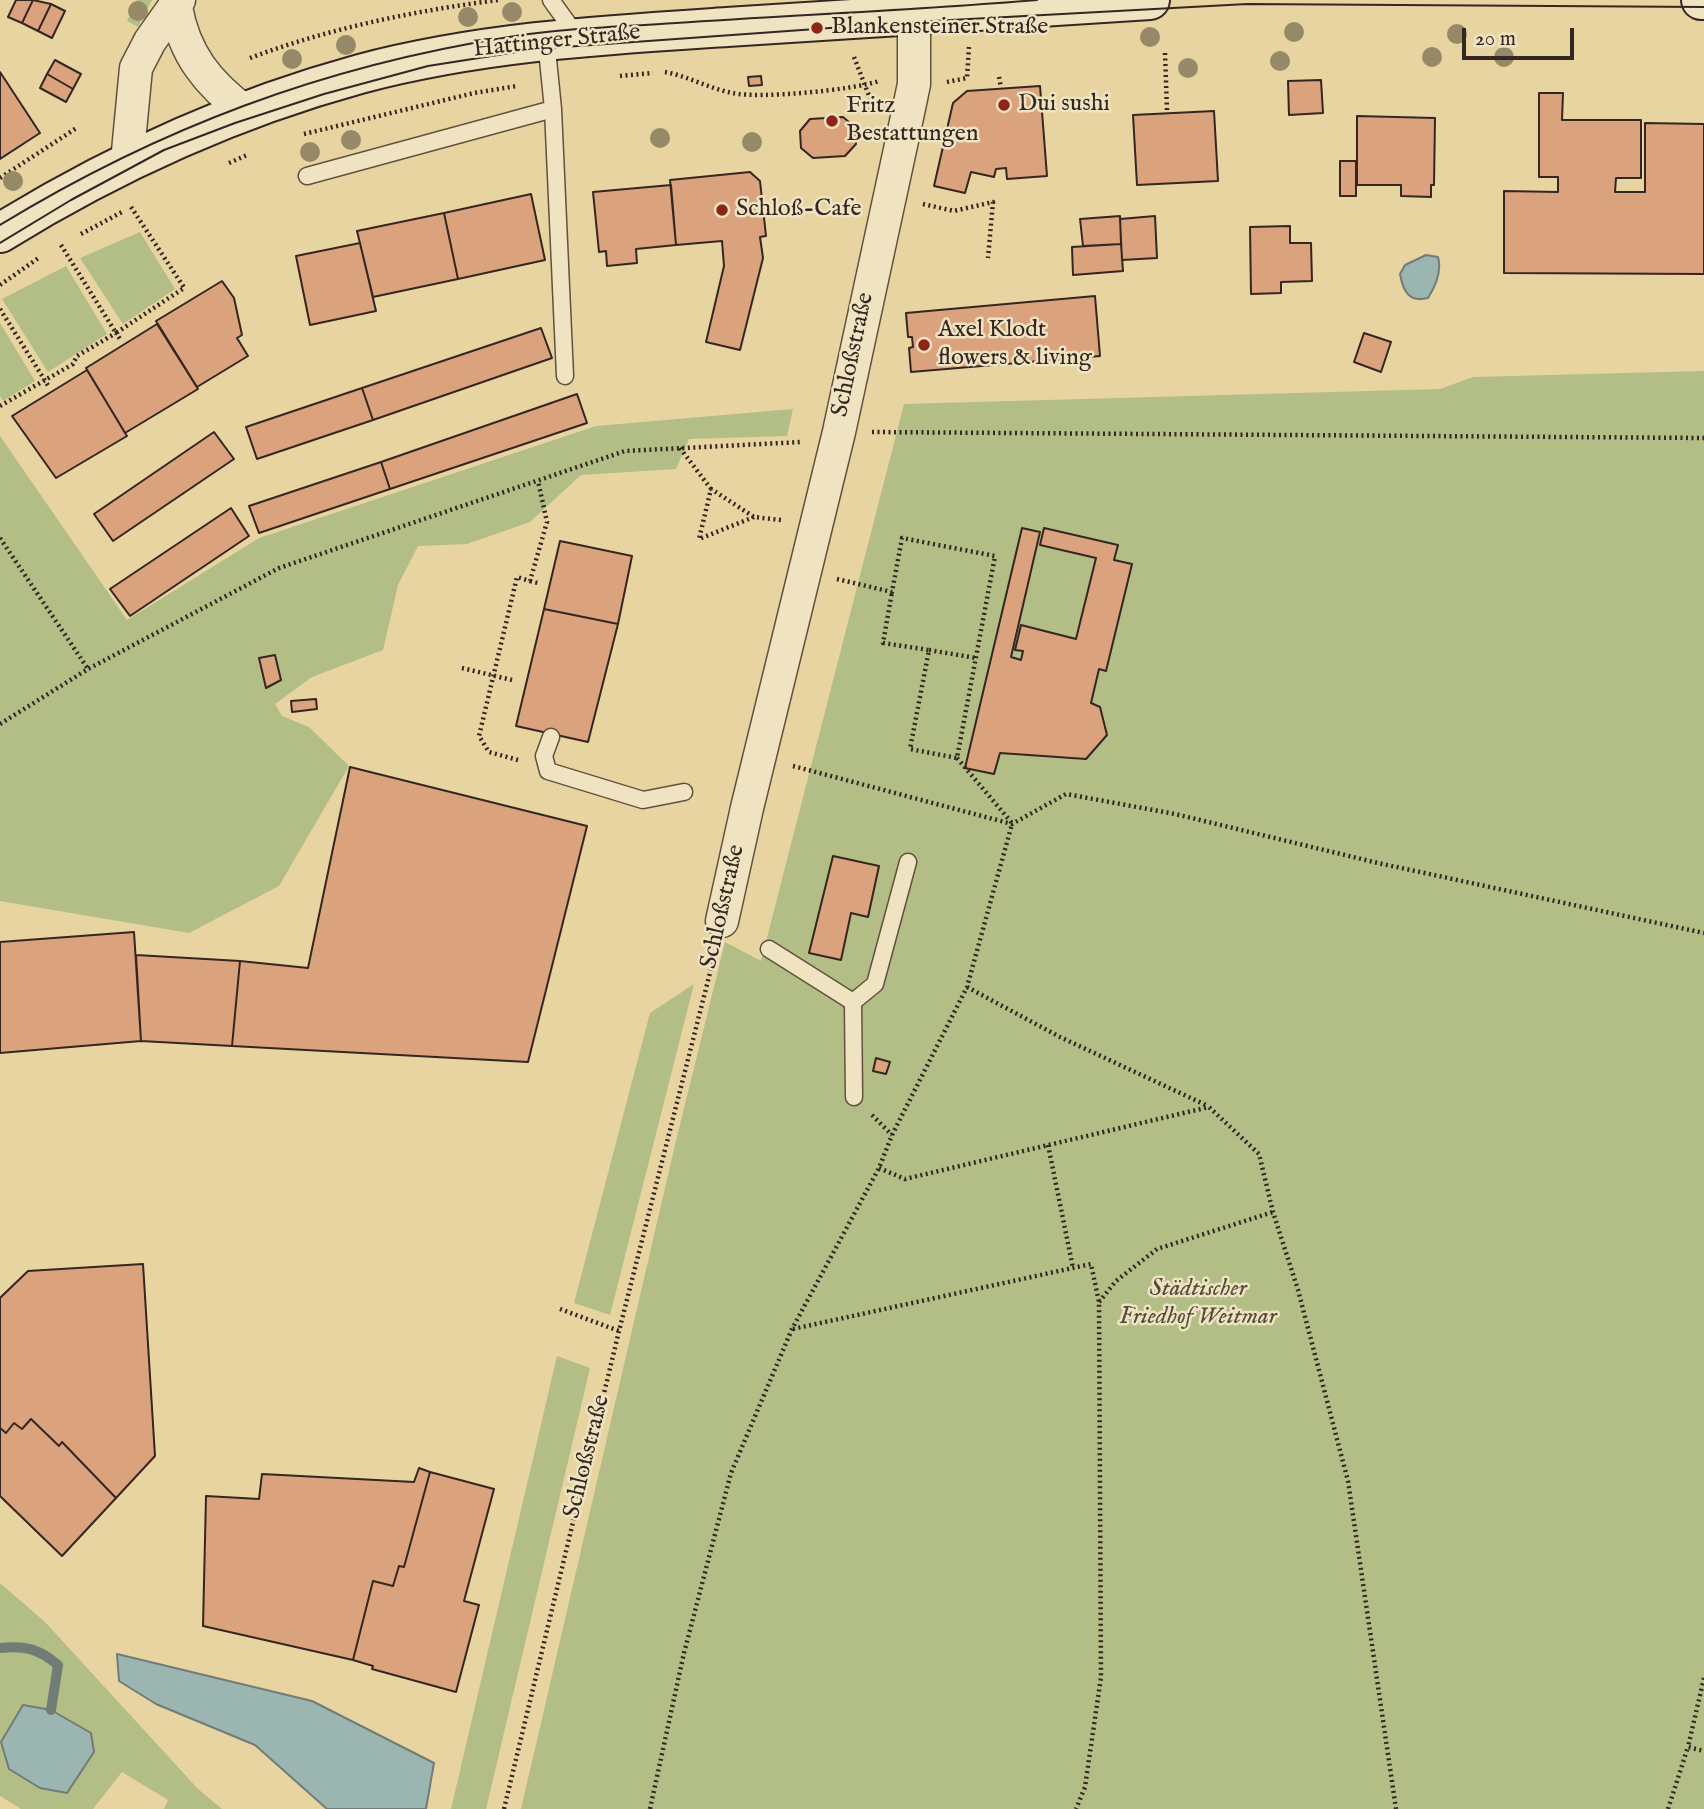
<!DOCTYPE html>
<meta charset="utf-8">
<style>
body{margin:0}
#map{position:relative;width:1704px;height:1809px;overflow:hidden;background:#e7d4a1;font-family:"IM FELL English",serif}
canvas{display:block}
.scale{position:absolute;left:1462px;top:28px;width:112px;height:32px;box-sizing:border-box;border:4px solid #342620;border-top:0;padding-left:9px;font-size:21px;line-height:24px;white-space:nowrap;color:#342620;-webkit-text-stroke:5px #efe3c2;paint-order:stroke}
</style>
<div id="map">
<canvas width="1704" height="1809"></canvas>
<div class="scale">20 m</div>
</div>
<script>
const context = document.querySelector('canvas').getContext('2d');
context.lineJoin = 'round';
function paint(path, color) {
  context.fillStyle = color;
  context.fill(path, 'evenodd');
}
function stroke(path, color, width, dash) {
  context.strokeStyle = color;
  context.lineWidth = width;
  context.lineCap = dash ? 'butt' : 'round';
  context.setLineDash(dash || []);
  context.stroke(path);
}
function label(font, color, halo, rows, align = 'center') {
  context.font = font + ' "IM FELL English",serif';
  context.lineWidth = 5;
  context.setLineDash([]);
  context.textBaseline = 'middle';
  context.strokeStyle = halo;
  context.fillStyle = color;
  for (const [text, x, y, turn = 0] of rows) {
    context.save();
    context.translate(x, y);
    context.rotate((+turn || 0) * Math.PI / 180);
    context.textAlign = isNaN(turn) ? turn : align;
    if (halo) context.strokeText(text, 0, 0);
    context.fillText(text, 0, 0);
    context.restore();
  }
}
paint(new Path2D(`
 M137 0H152L138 27 127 21Z
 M140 232 175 289 123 324 80 258Z
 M66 266 107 334 48 372 2 299Z
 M0 323 35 381 3 401 0 396Z
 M1704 371V1809H521L674 1149 725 942 761 961 904 404 1440 389 1473 377Z
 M793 409 787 436 689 439 676 469 581 475 530 522 467 544 418 546 398 585 383 650 312 677 275 704 282 716 309 727 349 766 279 886 189 933 0 901V436L127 620 259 538 596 426Z
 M694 984 610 1315 574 1303 650 1013Z
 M557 1356 590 1368 486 1809H451Z
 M0 1583 45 1622 198 1789 222 1809H164L168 1800 122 1772 93 1809H21L0 1796Z`), '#b3bd86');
const water = new Path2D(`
 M1426 255 1438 257C1442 271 1435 287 1428 298 1409 303 1403 291 1400 274L1405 265Z
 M117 1654 312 1701 434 1763 426 1809H327L255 1745 156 1704 119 1681Z
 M23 1705 51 1710 91 1733 94 1752 67 1793 40 1788 9 1769 1 1742Z`);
paint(water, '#9bb5b0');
stroke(water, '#727c76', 2);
stroke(new Path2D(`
 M0 1648C25 1645 39 1649 58 1665L51 1710`), '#727c76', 10);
const building = new Path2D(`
 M16 0H33L22 23 8 17Z
 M33 0 51 4 38 31 22 23Z
 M51 4 65 11 52 38 38 31Z
 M55 60 81 74 73 89 47 74Z
 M0 72 40 133 0 159Z
 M47 74 73 89 66 102 40 88Z
 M761 76 762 85 749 86 748 77Z
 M1321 80 1323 113 1289 115 1288 81Z
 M1040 86 1047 176 1007 179 1006 168 996 169 994 177 971 172 965 193 934 186 953 103 967 91Z
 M1539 93H1563L1562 120H1641V178H1616L1615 192H1645V123L1704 124V274L1504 273V191L1558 192V177H1539Z
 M1214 111 1218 181 1137 185 1133 115Z
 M1357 116 1435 118 1434 185H1431V197L1401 196V185H1357Z
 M843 117 855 127 856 144 845 156 813 158 801 148 800 131 810 119Z
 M1340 161H1356V196H1340Z
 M750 172 760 181 766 236 760 237 763 258 740 350 706 342 724 266 722 241 676 245 670 180Z
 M671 185 676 245 636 249 637 263 607 266 606 251 599 252 593 192Z
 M531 194 545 260 458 279 444 213Z
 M444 213 458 279 373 297 357 231Z
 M1120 216 1121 244 1083 246 1080 219Z
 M1155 216 1157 258 1122 260 1120 219Z
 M1290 226V243H1311L1312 281 1281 282V293L1251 294 1250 227Z
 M360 243 376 311 310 325 296 256Z
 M1121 244 1123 271 1073 275 1072 247Z
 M222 281 234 298 242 335 237 338 248 356 197 387 156 321Z
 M1095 296 1100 356 911 372 909 348 913 347 912 337H908L906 313Z
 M157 324 198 389 125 433 86 368Z
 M541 328 552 358 373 420 362 388Z
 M1364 333 1391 342 1381 372 1354 362Z
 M87 370 127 436 56 478 12 416Z
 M362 388 373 420 257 459 246 427Z
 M577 394 587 423 390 489 381 462Z
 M214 432 234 459 113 541 94 514Z
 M381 462 390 489 259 533 249 506Z
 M231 508 249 536 130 616 110 589Z
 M1022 528 1040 532 1011 657 1021 660 1023 651 1015 650 1021 625 1076 639 1096 558 1040 545 1044 528 1118 545 1114 560 1132 564 1106 671 1099 669 1091 703 1100 707 1107 735 1086 759 1000 753 994 774 965 768Z
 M560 541 632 556 618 624 544 609Z
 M544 609 618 624 588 742 516 726Z
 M275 655 281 680 266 688 259 658Z
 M316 699 317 709 292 712 291 701Z
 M350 767 587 826 528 1062 232 1046 240 961 308 968Z
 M833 856 879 866 868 917 851 913 841 960 809 953Z
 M134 932 141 1041 0 1053V942Z
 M136 955 240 961 232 1046 141 1041Z
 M876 1058 890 1062 886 1074 873 1071Z
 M143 1264 155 1456 116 1498 62 1442 59 1446 31 1419 22 1429 14 1423 6 1433 0 1428V1298L28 1271Z
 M31 1419 59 1446 62 1442 116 1498 62 1556 0 1496V1428L6 1433 14 1423 22 1429Z
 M419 1468 430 1472 404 1567 399 1566 393 1586 373 1581 353 1660 203 1626 206 1496 259 1499 262 1474 414 1482Z
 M430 1472 494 1489 464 1601 479 1605 456 1692 372 1669 373 1666 353 1660 373 1581 393 1586 399 1566 404 1567Z`);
paint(building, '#dba27e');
stroke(building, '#342620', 2);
const service = new Path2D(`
 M551 0 577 36
 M546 40 553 109 565 376
 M307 176 553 109
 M551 737 544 756 548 771 643 800 684 792
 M769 949 853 1002 854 1097
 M853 1002 875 984 908 862`);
const minor = new Path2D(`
 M176 7C184 54 208 84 246 112
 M127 162 136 68 150 41 179 0
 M722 921 747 808 839 432 909 108 914 84V16`);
const secondary = new Path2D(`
 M1701 0H1704
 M0 233C112 164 232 109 360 74 480 42 603 35 727 27 868 18 1009 9 1150 0`);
stroke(service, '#615240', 19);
stroke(minor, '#615240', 35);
stroke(secondary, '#342620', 42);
stroke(new Path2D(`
 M1165 53 1167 110
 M854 57 871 101 870 111
 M250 58C330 28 414 11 498 0
 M665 72C688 76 710 89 733 93 759 99 853 90 879 81
 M620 76 653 73
 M999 77 1001 88
 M947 82 967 78 969 47
 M304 134 474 93 517 86
 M229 163 247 155
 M0 178 78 127
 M923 204 954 211 993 202 988 258
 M131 207 185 289
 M81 234 122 212
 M61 245 116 333 184 288
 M0 285 40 257
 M0 309 49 387
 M0 406 73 364 77 356 116 333 120 339
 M872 432 1704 438
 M680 448 711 489
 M754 517 699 539 711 489 754 517 781 520
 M0 538 88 669
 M837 579 892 592 902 538 995 556 957 758 910 749 929 650 883 643 892 592
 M530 581 538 583
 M929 650 976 658
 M462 668 512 680
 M0 724 88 669 279 568 625 451 801 442
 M957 758 1012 823
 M518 760 489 752 479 736 517 577 530 581 547 522 538 481
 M793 766 1012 824 1066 794 1175 814 1378 863 1704 933
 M967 987 1060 1037 1208 1106
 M872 1115 892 1135
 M1048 1145 1073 1268
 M879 1168 905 1179 1209 1107 1259 1154 1273 1212 1298 1290 1348 1481 1396 1809
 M1099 1302 1116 1281 1157 1249 1273 1212
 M560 1309 619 1331
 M793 1329 1091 1264 1099 1302 1101 1677 1085 1787 1076 1809
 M1704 1678 1688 1747 1704 1751
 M504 1809 619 1331 715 953
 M650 1809 684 1653 731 1473 792 1329 879 1168 892 1135 967 987 1012 824
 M1668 1809 1688 1747`), '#342620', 4.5, [2, 3.5]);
stroke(service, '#efe3c2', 16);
stroke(minor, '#efe3c2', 32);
stroke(secondary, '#efe3c2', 38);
stroke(new Path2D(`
 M0 225C159 128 324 66 509 37 564 28 620 27 676 23 796 15 917 10 1037 0
 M0 243 71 200 164 150 235 123 324 94 428 66 536 49 914 22 1247 4 1704 7`), '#342620', 2);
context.fillStyle = '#968968';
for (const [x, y] of [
 [138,11],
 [512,12],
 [468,17],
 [1294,32],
 [1457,34],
 [1150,37],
 [346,45],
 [1432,57],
 [1504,57],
 [292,59],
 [1280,61],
 [1188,68],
 [660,138],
 [351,140],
 [752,142],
 [310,152],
 [13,181]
]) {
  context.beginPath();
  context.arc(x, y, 10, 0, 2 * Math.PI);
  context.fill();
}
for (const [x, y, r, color] of [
 [817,28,7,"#8f2418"],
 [1004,105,7,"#8f2418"],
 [832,121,7,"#8f2418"],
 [722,210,7,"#8f2418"],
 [924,345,7,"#8f2418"]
]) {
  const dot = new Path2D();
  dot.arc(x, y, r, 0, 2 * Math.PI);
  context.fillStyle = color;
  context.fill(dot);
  stroke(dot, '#efe3c2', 2.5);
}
label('24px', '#342620', '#efe3c2', [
 ["Blankensteiner Straße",831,28],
 ["Dui sushi",1018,105],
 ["Fritz",846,107],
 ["Bestattungen",846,135],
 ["Schloß-Cafe",736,210],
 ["Axel Klodt",938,331],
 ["flowers & living",938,359]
], 'left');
label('24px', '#342620', '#efe3c2', [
 ["Hattinger Straße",557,42,-6],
 ["Schloßstraße",854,355,-78],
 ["Schloßstraße",724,907,-77],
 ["Schloßstraße",588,1457,-76]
]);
label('italic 24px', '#544c3a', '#efe3c2', [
 ["Städtischer",1198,1290],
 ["Friedhof Weitmar",1198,1318]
]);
</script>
